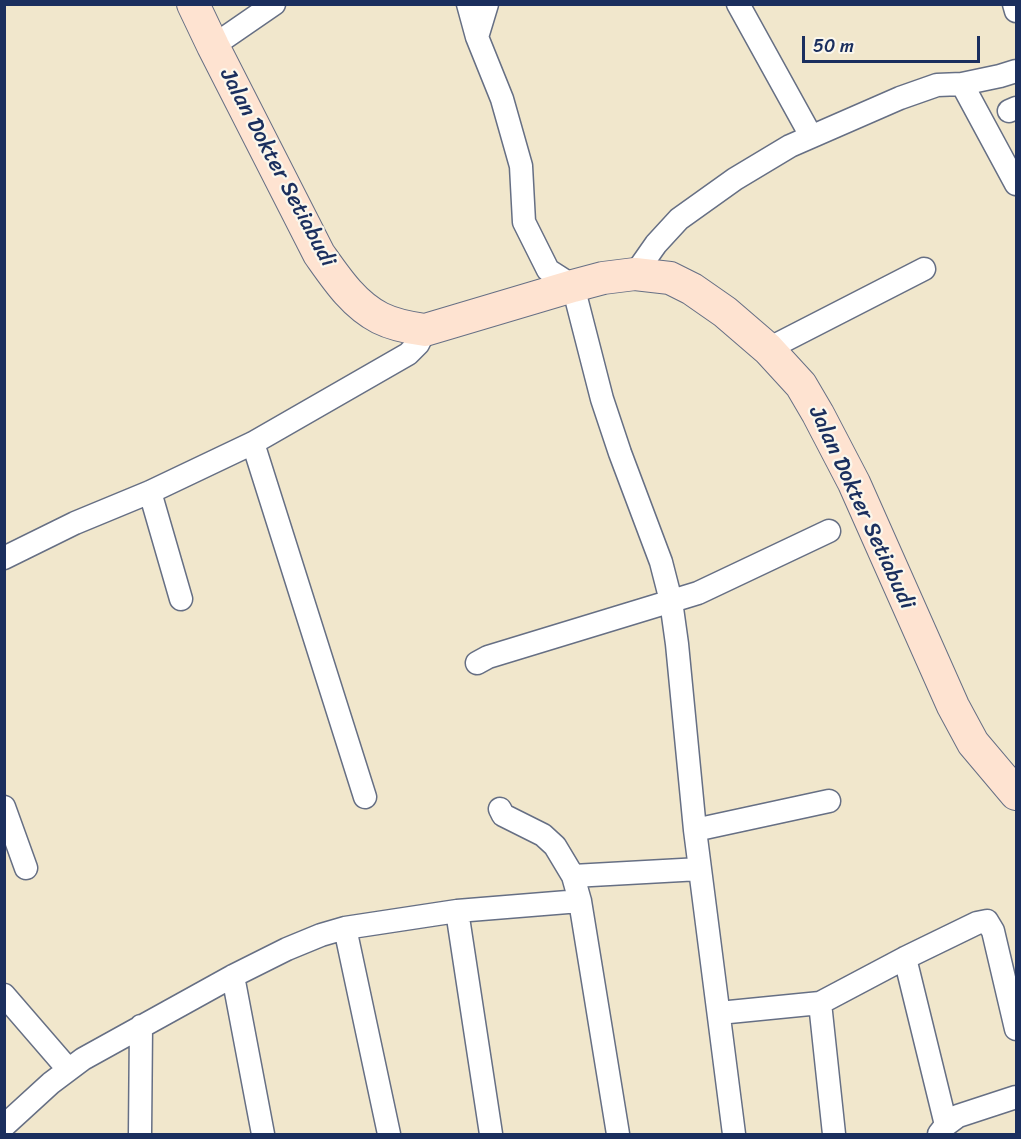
<!DOCTYPE html>
<style>
body{margin:0}
#map{position:relative;width:1021px;height:1139px;overflow:hidden;background:#f1e7cc;font-family:Sriracha,sans-serif}
canvas{display:block}
.frame{position:absolute;inset:0;border:6px solid #1b2f5e;pointer-events:none}
.scale{position:absolute;left:802px;top:36px;width:178px;height:27px;box-sizing:border-box;border:3px solid #1b2f5e;border-top:0;padding-left:8px;font-size:18px;line-height:21px;white-space:nowrap;color:#1b2f5e;-webkit-text-stroke:4px #fbf7ec;paint-order:stroke}
</style>
<div id="map">
<canvas width="1021" height="1139"></canvas>
<div class="frame"></div>
<div class="scale">50 m</div>
</div>
<script>
const context = document.querySelector('canvas').getContext('2d');
context.lineJoin = 'round';
function stroke(path, color, width, dash) {
  context.strokeStyle = color;
  context.lineWidth = width;
  context.lineCap = dash ? 'butt' : 'round';
  context.setLineDash(dash || []);
  context.stroke(path);
}
function label(font, color, halo, rows, align = 'center') {
  context.font = font + ' Sriracha,sans-serif';
  context.lineWidth = 4.5;
  context.setLineDash([]);
  context.textBaseline = 'middle';
  context.strokeStyle = halo;
  context.fillStyle = color;
  for (const [text, x, y, turn = 0] of rows) {
    context.save();
    context.translate(x, y);
    context.rotate((+turn || 0) * Math.PI / 180);
    context.textAlign = isNaN(turn) ? turn : align;
    if (halo) context.strokeText(text, 0, 0);
    context.fillText(text, 0, 0);
    context.restore();
  }
}
const minor = new Path2D(`
 M468 4 477 37 502 99 521 166 524 222 548 270 573 286 602 399 620 453 661 562 671 601 677 644 695 830 734 1134
 M738 4 811 136
 M1014 4 1016 11
 M477 37 487 4
 M213 46 274 4
 M962 84 1016 184
 M1009 111 1016 108
 M635 274 656 244 679 219 735 179 790 146 900 98 937 85 962 84 1000 76 1016 71
 M768 349 924 269
 M253 443 365 797
 M150 492 181 599
 M4 558 75 523 150 492 253 443 408 354 418 344 425 330
 M477 663 488 657 698 593 829 531
 M4 807 26 868
 M500 809 503 815 543 835 555 846 573 876 580 901 618 1134
 M695 830 829 801
 M573 876 700 869
 M457 911 491 1134
 M345 928 389 1134
 M905 958 946 1125
 M233 976 263 1134
 M4 995 68 1069
 M820 1003 834 1134
 M719 1013 820 1003 905 958 977 923 987 921 993 931 1016 1029
 M4 1126 51 1083 83 1059 233 976 287 949 321 935 345 928 457 911 580 901
 M140 1134 141 1026
 M939 1134 946 1125 958 1116 1016 1097`);
const secondary = new Path2D(`
 M193 4 213 46 319 254C336 278 353 304 380 318 394 325 410 328 425 330L573 286 603 278 635 274 670 278 692 289 725 312 768 349 801 385 818 414 854 483 953 706 973 743 1016 794`);
stroke(minor, '#666f84', 25);
stroke(secondary, '#666f84', 34);
stroke(minor, '#fff', 22);
stroke(secondary, '#fee3d1', 32);
label('22px', '#1b2f5e', '#fbf7ec', [
 ["Jalan Dokter Setiabudi",277,168,62],
 ["Jalan Dokter Setiabudi",861,508,65]
]);
</script>
